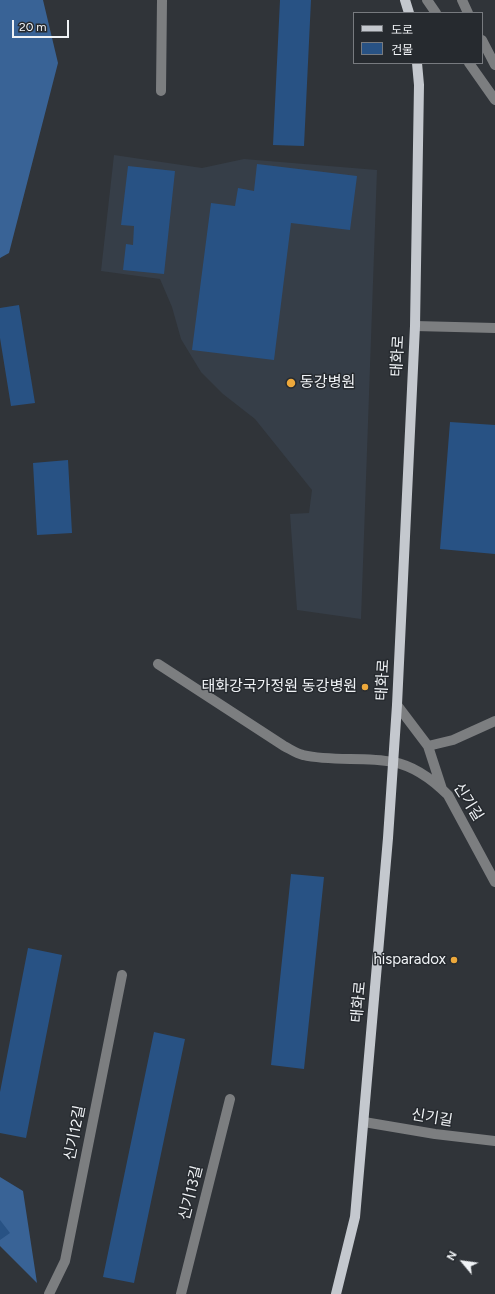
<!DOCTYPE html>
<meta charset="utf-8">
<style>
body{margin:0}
#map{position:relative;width:495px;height:1294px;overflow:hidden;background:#303439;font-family:Figtree,"Noto Sans KR",sans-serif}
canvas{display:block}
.legend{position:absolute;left:353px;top:12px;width:130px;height:52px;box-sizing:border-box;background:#262a2f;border:1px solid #777a7f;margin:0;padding:5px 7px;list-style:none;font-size:12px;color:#f0f3f6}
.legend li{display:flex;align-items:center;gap:8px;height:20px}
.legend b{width:20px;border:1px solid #777a7f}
.north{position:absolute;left:443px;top:1242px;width:40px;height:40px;-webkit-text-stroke:3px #262a2f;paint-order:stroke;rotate:299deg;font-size:11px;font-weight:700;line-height:16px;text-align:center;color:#f0f3f6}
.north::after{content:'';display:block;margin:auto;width:14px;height:18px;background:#f0f3f6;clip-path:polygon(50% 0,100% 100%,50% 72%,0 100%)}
.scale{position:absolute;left:12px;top:20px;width:57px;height:18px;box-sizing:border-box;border:2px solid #f0f3f6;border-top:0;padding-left:5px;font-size:12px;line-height:14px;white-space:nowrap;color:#f0f3f6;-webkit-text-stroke:3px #262a2f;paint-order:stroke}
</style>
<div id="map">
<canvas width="495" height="1294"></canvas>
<ul class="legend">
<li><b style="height:5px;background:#c4c8ce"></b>도로</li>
<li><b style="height:11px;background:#285284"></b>건물</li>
</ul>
<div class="north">N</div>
<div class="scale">20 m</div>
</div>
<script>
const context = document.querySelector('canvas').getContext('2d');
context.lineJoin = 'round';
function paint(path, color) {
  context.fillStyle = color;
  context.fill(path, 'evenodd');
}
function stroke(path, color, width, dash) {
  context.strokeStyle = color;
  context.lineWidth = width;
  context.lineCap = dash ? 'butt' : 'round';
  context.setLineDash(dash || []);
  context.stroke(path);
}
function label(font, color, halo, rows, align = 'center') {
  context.font = font + ' Figtree,"Noto Sans KR",sans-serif';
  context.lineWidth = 3;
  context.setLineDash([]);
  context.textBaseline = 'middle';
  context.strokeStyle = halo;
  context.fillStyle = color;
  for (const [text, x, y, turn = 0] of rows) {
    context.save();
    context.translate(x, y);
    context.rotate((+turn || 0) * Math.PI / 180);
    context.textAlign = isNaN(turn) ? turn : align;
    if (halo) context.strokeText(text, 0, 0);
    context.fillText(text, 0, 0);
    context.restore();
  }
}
paint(new Path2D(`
 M114 155 202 168 244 159 377 170 361 619 297 610 290 514 309 513 312 490 255 419 223 394 201 372 181 339 172 307 160 279 101 271Z`), '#363e48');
paint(new Path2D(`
 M0 0H43L58 63 9 253 0 258Z
 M0 1177 23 1191 37 1283 0 1246Z`), '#396396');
paint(new Path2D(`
 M280 0H311L304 146 273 145Z
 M257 164 357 176 350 230 291 223 274 360 192 350 211 203 235 206 238 188 254 191Z
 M128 166 175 171 164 274 123 270 126 244 133 245 134 226 121 225Z
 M19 305 35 403 11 406 0 338V308Z
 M450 422 495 425V554L440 549Z
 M68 460 72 533 37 535 33 463Z
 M291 874 324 877 304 1069 271 1065Z
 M28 948 62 955 26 1138 0 1133V1092Z
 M154 1032 185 1039 134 1283 103 1277Z
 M0 1220 10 1233 0 1240Z`), '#285284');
stroke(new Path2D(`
 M427 0 436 13
 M462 0 468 13
 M482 40 495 65
 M469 63 495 100
 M161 91 162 0
 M415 326 495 328
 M158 664 284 746C290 749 297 754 303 755 333 762 364 756 393 762 414 766 433 780 448 795L495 882
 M397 705 428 746 442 789
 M428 746 453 740 495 721
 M364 1122 435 1134 495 1141
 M49 1294 65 1261 122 975
 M181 1294 230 1099`), '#7c7e80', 10);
stroke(new Path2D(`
 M405 0 409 13
 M336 1294 355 1217 388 838 397 705 415 326 419 85 417 63`), '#c4c8ce', 10);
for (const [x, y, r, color] of [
 [291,383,5,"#eda83b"],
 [365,687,4,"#eda83b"],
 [454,960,4,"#eda83b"]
]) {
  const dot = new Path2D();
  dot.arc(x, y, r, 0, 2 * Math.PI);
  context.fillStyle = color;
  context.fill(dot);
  stroke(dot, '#262a2f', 1.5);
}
label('15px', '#f0f3f6', '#262a2f', [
 ["태화로",398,356,-87],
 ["태화로",383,680,-87],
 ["신기길",468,802,58],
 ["태화로",359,1002,-85],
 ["신기길",432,1118,9],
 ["신기12길",75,1133,-79],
 ["신기13길",191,1193,-76]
]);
label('15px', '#f0f3f6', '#262a2f', [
 ["동강병원",300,383,"left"],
 ["태화강국가정원 동강병원",357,687],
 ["hisparadox",446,960]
], 'right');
</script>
